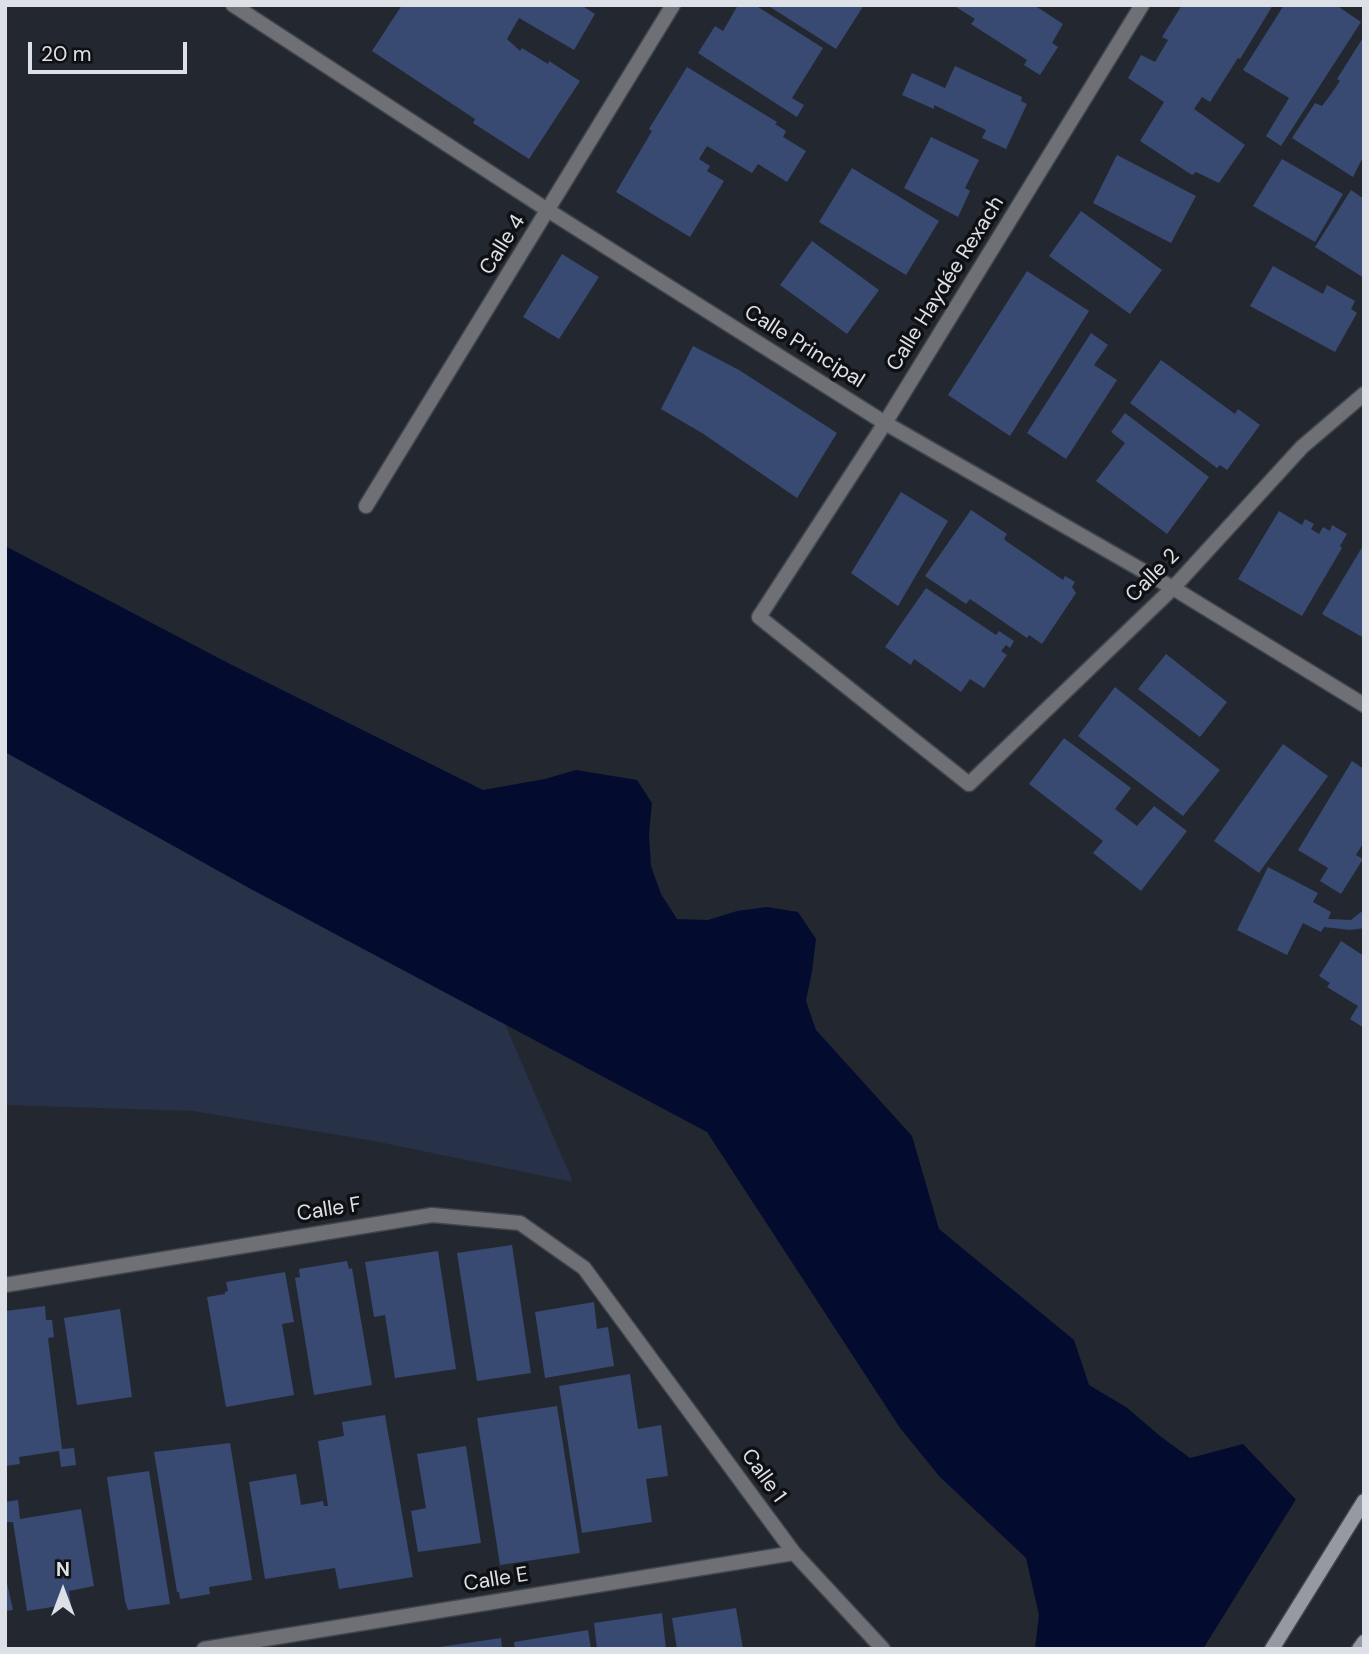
<!DOCTYPE html>
<meta charset="utf-8">
<style>
body{margin:0}
#map{position:relative;width:1369px;height:1654px;overflow:hidden;background:#232730;font-family:"DM Sans",sans-serif}
canvas{display:block}
.frame{position:absolute;inset:0;border:7px solid #dde0e6;pointer-events:none}
.north{position:absolute;left:28px;top:1556px;width:70px;height:70px;-webkit-text-stroke:5px #0e1014;paint-order:stroke;rotate:0deg;font-size:19px;font-weight:700;line-height:28px;text-align:center;color:#dde0e6}
.north::after{content:'';display:block;margin:auto;width:24px;height:32px;background:#dde0e6;clip-path:polygon(50% 0,100% 100%,50% 72%,0 100%)}
.scale{position:absolute;left:28px;top:42px;width:159px;height:32px;box-sizing:border-box;border:4px solid #dde0e6;border-top:0;padding-left:9px;font-size:21px;line-height:24px;white-space:nowrap;color:#dde0e6;-webkit-text-stroke:5px #0e1014;paint-order:stroke}
</style>
<div id="map">
<canvas width="1369" height="1654"></canvas>
<div class="frame"></div>
<div class="north">N</div>
<div class="scale">20 m</div>
</div>
<script>
const context = document.querySelector('canvas').getContext('2d');
context.lineJoin = 'round';
function paint(path, color) {
  context.fillStyle = color;
  context.fill(path, 'evenodd');
}
function stroke(path, color, width, dash) {
  context.strokeStyle = color;
  context.lineWidth = width;
  context.lineCap = dash ? 'butt' : 'round';
  context.setLineDash(dash || []);
  context.stroke(path);
}
function label(font, color, halo, rows, align = 'center') {
  context.font = font + ' "DM Sans",sans-serif';
  context.lineWidth = 7;
  context.setLineDash([]);
  context.textBaseline = 'middle';
  context.strokeStyle = halo;
  context.fillStyle = color;
  for (const [text, x, y, turn = 0] of rows) {
    context.save();
    context.translate(x, y);
    context.rotate((+turn || 0) * Math.PI / 180);
    context.textAlign = isNaN(turn) ? turn : align;
    if (halo) context.strokeText(text, 0, 0);
    context.fillText(text, 0, 0);
    context.restore();
  }
}
paint(new Path2D(`
 M5 752 309 920 505 1024 573 1182 369 1140 193 1111 5 1105Z`), '#273148');
paint(new Path2D(`
 M5 546 230 664 483 790 545 779 576 770 637 780 652 803 649 834 651 866 661 894 677 919 708 920 737 911 767 907 798 912 816 939 812 971 806 1001 816 1030 912 1136 939 1229 1074 1340 1089 1385 1126 1407 1160 1436 1190 1458 1243 1444 1364 1571V1649H1035L1039 1615 1026 1558 940 1477 900 1428 707 1132 249 888 5 752Z`), '#030c2f');
paint(new Path2D(`
 M1298 1496 1364 1566V1649H1203Z`), '#232730');
paint(new Path2D(`
 M402 5H581L595 14 574 50 519 18 507 39 520 51 522 48 548 64 549 61 580 81 529 159 473 123 475 119 372 51Z
 M738 5H755L823 48 792 98 804 105 797 117 698 53 715 26 723 31Z
 M767 5H864L836 49Z
 M953 5H1034L1063 24 1052 43 1058 47 1040 75 1024 65 1027 60 971 24 975 19Z
 M1182 5H1273L1240 59 1238 58 1210 102 1202 97 1194 109 1245 145 1219 183 1196 172 1192 175 1140 141 1164 102 1128 78 1141 55 1155 62 1168 40 1162 37Z
 M1284 5H1336L1361 22 1281 146 1266 136 1289 98 1243 70Z
 M1364 36V155L1353 177 1292 138 1315 103 1322 106 1331 94 1340 81 1337 79Z
 M955 66 1022 97 1021 101 1027 104 1006 149 982 138 986 130 934 105V109L902 95 912 73 945 88Z
 M687 67 777 122 775 124 786 131 783 137 806 151 787 182 758 164 752 173 707 146 699 159 710 166 707 171 724 181 690 237 616 192 652 131 649 129Z
 M931 137 979 160 965 188 970 191 958 217 904 188Z
 M1117 155 1196 196 1171 243 1093 203Z
 M1282 159 1343 194 1315 242 1253 206Z
 M852 168 939 221 906 275 819 222Z
 M1351 190 1364 199V278L1315 247Z
 M1081 211 1162 270 1130 314 1049 256Z
 M812 241 879 290 847 334 780 285Z
 M562 254 599 277 559 339 523 317Z
 M1273 266 1323 294 1327 285 1355 301 1351 309 1357 313 1335 352 1250 306Z
 M1027 271 1089 311 1010 436 948 395Z
 M1091 333 1108 345 1094 365 1117 380 1066 459 1027 433Z
 M693 346 739 370 837 433 797 498 702 433 661 409Z
 M1161 360 1235 414 1238 409 1260 425 1227 470 1220 465 1217 468 1130 403Z
 M1125 413 1209 477 1167 534 1096 481 1125 443 1111 432Z
 M901 492 948 521 898 606 851 573Z
 M971 510 1007 534 1004 539 1006 541 1063 580 1065 576 1075 582 1072 587 1076 593 1042 644 1029 635 1027 638 970 599 966 604 925 576Z
 M1279 511 1302 525 1305 519 1314 524 1311 529 1319 534 1323 527 1330 531 1332 525 1347 534 1340 546 1342 548 1302 616 1238 579Z
 M1364 544V638L1322 614Z
 M926 588 996 635 999 631 1014 641 1010 648 1006 645 1001 651 1007 655 984 688 970 679 961 692 914 659 911 665 885 647Z
 M1166 654 1227 702 1200 737 1138 689Z
 M1115 687 1220 770 1183 816 1078 736Z
 M1064 738 1131 788 1115 809 1137 826 1154 806 1187 831 1141 891 1093 853 1103 841 1029 784Z
 M1283 744 1328 776 1259 873 1214 841Z
 M1352 761 1364 769V846L1362 845 1356 855 1363 859 1341 894 1320 881 1328 868 1298 850Z
 M1268 867 1318 893 1313 902 1331 912 1328 919 1351 920 1361 912 1364 913V928L1350 930 1324 927 1321 932 1303 923 1287 955 1237 930Z
 M1341 941 1364 956V1028L1350 1019 1358 1006 1327 987 1330 983 1319 976Z
 M512 1245 531 1373 477 1381 457 1253Z
 M438 1251 456 1369 395 1378 385 1315 374 1317 365 1262Z
 M347 1261 349 1269 352 1268 372 1385 314 1395 295 1278 300 1277 299 1269Z
 M285 1272 294 1322 282 1324 294 1395 226 1407 207 1297 225 1294V1292L228 1291 226 1282Z
 M594 1302 597 1329 608 1327 614 1366 545 1378 535 1312Z
 M45 1306 46 1320H52L54 1337 48 1338 62 1449 74 1448 76 1465 61 1467 59 1451 19 1457 20 1464 5 1466V1311Z
 M120 1309 132 1397 77 1405 64 1318Z
 M630 1374 638 1429 661 1425 668 1476 646 1479 652 1522 582 1533 559 1386Z
 M557 1406 580 1553 500 1565 477 1418Z
 M385 1415 413 1577 339 1589 335 1568 265 1579 249 1482 296 1474 301 1505 323 1501 324 1506H328L318 1441 344 1436 342 1422Z
 M230 1443 252 1580 209 1587 210 1594 180 1599 179 1592H177L154 1452Z
 M466 1446 481 1543 418 1552 411 1511 426 1508 417 1454Z
 M149 1471 170 1604 128 1610 125 1601 107 1477Z
 M18 1500 20 1519 81 1509 94 1586 69 1591 71 1604 27 1611 13 1522H5V1502Z
 M5 1574 13 1610 5 1611Z
 M736 1608 743 1649H677L672 1618Z
 M662 1613 666 1649H597L594 1623Z
 M588 1630 591 1649H515L514 1642Z
 M501 1638 502 1649H439V1647Z`), '#384a72');
const street = new Path2D(`
 M233 5 549 211 885 423 1173 588 1364 705
 M1142 5 885 423 759 617 969 784 1173 588 1302 447 1364 394
 M366 506 673 5
 M5 1285 432 1215 520 1223 584 1268 794 1553 883 1649
 M204 1649 794 1553`);
const secondary = new Path2D(`
 M1272 1649 1364 1501
 M1359 1649 1364 1642`);
stroke(street, '#41454d', 17);
stroke(secondary, '#41454d', 17);
stroke(street, '#6e7075', 14);
stroke(secondary, '#9699a1', 14);
label('21px', '#dde0e6', '#0e1014', [
 ["Calle 4",503,245,-58],
 ["Calle Haydée Rexach",946,284,-58],
 ["Calle Principal",804,347,32],
 ["Calle 2",1153,576,-45],
 ["Calle F",329,1210,-9],
 ["Calle 1",763,1476,54],
 ["Calle E",496,1580,-9]
]);
</script>
